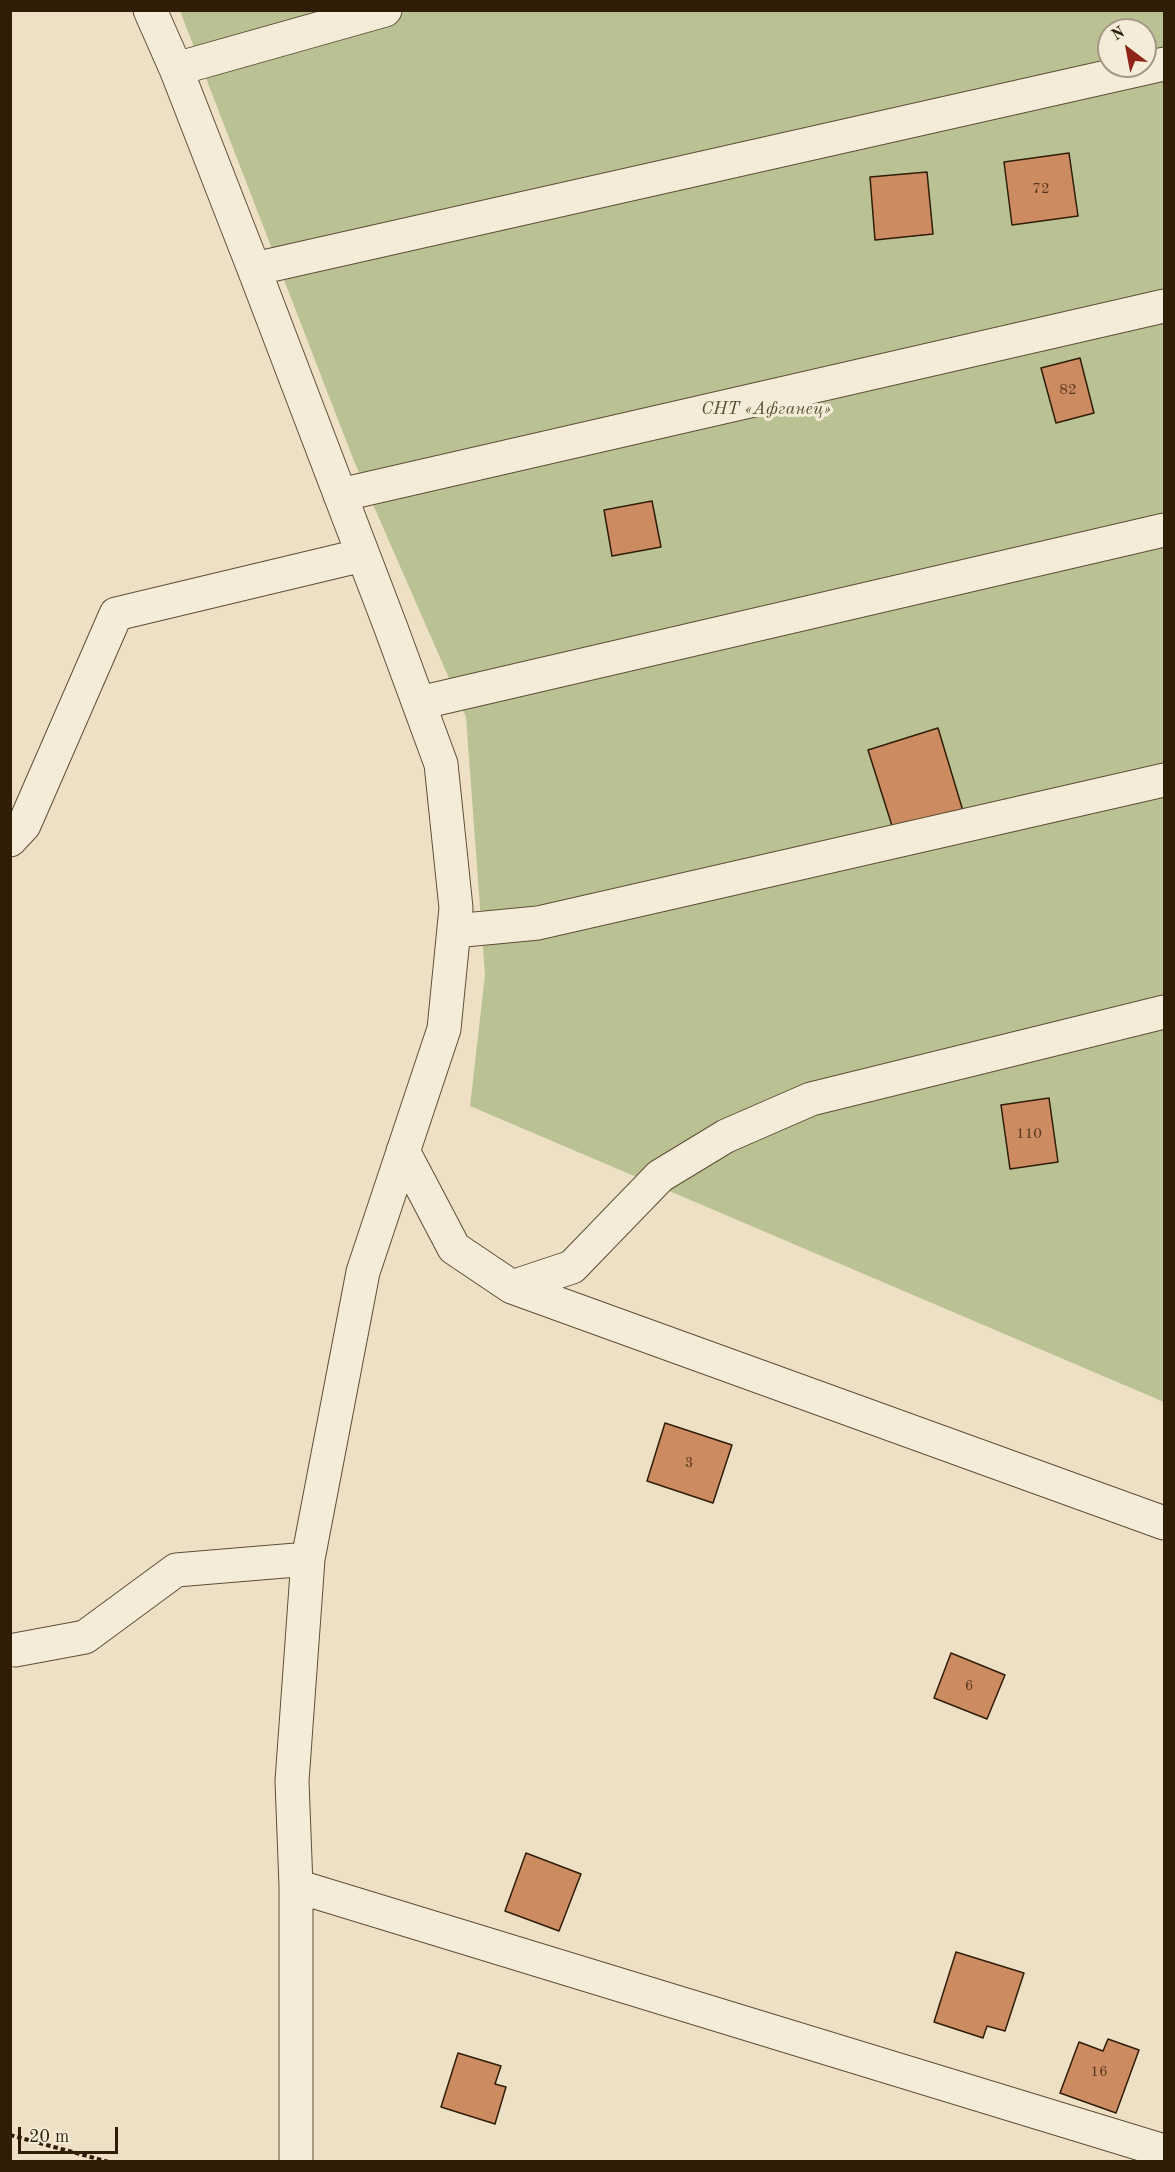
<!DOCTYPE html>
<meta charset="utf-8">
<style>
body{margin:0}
#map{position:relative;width:1175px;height:2172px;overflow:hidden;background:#eee0c5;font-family:"Old Standard TT",serif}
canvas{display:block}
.frame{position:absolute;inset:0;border:12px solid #2f1d06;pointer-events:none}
.north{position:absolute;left:1097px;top:18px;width:60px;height:60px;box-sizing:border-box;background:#f4ebd9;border:2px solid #a59985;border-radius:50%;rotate:328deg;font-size:16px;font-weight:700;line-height:24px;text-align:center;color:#2f1d06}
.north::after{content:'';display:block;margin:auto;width:21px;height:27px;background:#8f2418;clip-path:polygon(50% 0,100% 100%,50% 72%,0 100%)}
.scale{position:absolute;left:18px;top:2127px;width:100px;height:27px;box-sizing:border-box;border:3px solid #2f1d06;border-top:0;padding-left:8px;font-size:18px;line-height:21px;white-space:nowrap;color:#2f1d06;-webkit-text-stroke:4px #f4ebd9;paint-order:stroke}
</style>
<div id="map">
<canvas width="1175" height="2172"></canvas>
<div class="frame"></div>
<div class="north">N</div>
<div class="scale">20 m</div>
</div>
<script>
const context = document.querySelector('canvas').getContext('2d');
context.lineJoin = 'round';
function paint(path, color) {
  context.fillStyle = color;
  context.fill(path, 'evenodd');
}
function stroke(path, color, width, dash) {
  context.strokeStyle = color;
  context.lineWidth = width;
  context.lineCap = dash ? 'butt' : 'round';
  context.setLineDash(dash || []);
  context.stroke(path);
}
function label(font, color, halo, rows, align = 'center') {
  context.font = font + ' "Old Standard TT",serif';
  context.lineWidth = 6;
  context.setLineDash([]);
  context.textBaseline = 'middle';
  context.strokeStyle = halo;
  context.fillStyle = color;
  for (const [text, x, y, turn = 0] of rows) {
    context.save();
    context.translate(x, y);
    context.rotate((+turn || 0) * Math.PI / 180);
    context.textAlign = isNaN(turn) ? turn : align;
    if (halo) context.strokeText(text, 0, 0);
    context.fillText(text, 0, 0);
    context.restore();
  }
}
paint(new Path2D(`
 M180 11H1164V1402L470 1106 485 975 466 717 354 461ZM1109 30H1145V66H1109Z`), '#bac294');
const building = new Path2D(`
 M1069 153 1078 216 1012 225 1004 162Z
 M927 172 933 234 875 240 870 177Z
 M1080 358 1094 413 1056 423 1041 368Z
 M652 501 661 547 612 556 604 510Z
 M938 728 963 811 894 832 868 750Z
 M1049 1098 1058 1162 1010 1169 1001 1105Z
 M665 1423 732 1445 713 1503 647 1481Z
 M951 1653 1005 1675 987 1719 934 1698Z
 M526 1853 581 1874 559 1931 505 1911Z
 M956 1952 1024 1973 1005 2031 987 2026 983 2038 934 2022Z
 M1108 2039 1139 2050 1116 2113 1060 2093 1079 2042 1103 2051Z
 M458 2053 501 2066 495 2084 506 2087 495 2124 441 2107Z`);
paint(building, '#cd8b62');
stroke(building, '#2f1d06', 1.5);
const minor = new Path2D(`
 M150 10 176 69 254 269 391 628 441 764 456 908 444 1029 363 1272 308 1559 292 1781 296 1886V2162
 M176 69 385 10
 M254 269 1164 64
 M340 495 1164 306
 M419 703 1164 530
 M10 840 24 825 116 614 363 555
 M454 931 538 923 1164 780
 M403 1151 454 1248 512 1287 572 1267 660 1176 726 1136 811 1099 1164 1012
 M512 1287 1164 1523
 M15 1650 85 1637 176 1570 308 1559
 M296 1886 1164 2151`);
stroke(minor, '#5f4e36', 35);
stroke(new Path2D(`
 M10 2135 109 2162`), '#2f1d06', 4, [4.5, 3]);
stroke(minor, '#f4ebd9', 33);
label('15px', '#56381d', null, [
 ["72",1041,189],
 ["82",1068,390],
 ["110",1029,1134],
 ["3",689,1463],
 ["6",969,1686],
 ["16",1099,2072]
]);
label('italic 18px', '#594f31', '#f4ebd9', [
 ["СНТ «Афганец»",766,409]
]);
</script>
